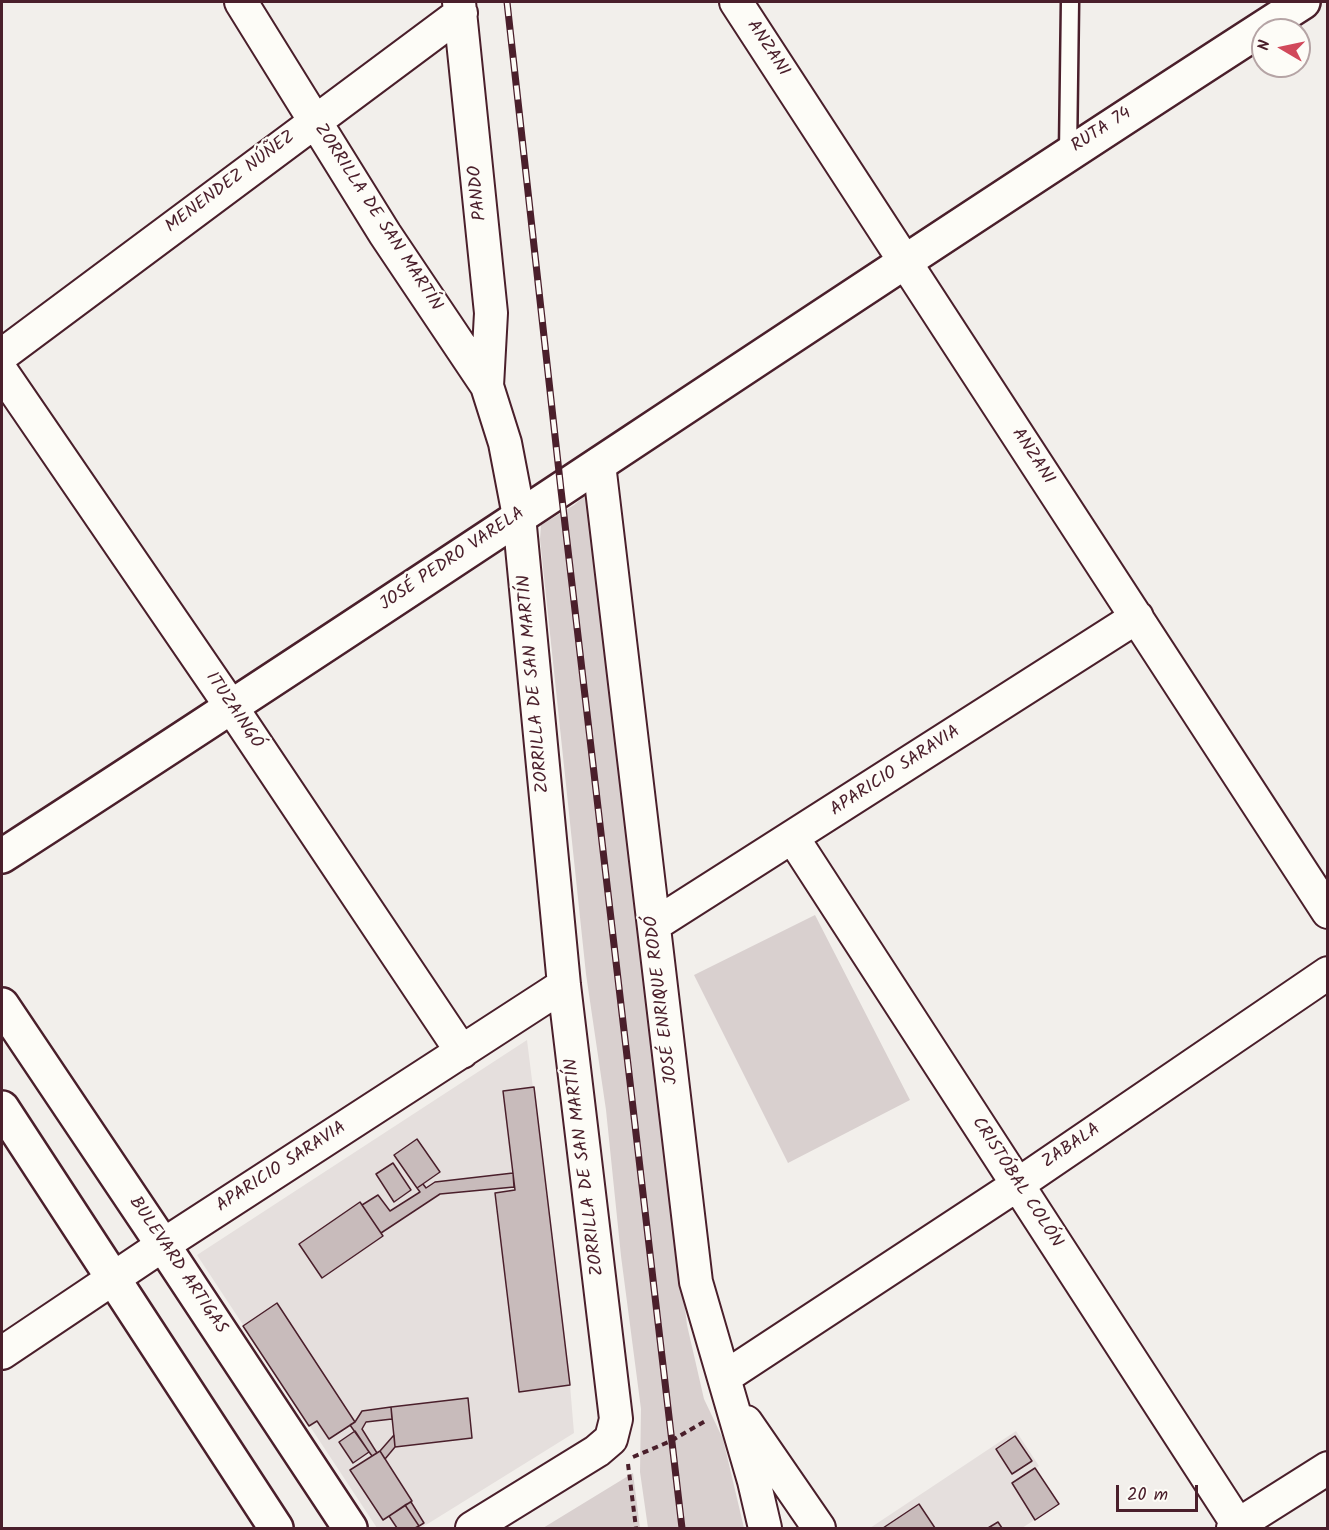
<!DOCTYPE html>
<meta charset="utf-8">
<style>
body{margin:0}
#map{position:relative;width:1329px;height:1530px;overflow:hidden;background:#f2efeb;font-family:Kalam,sans-serif}
canvas{display:block}
.frame{position:absolute;inset:0;border:3px solid #4a1f2b;pointer-events:none}
.north{position:absolute;left:1251px;top:18px;width:60px;height:60px;box-sizing:border-box;background:#fdfcf7;border:2px solid #b5a4a5;border-radius:50%;rotate:279deg;font-size:16px;font-weight:700;line-height:24px;text-align:center;color:#4a1f2b}
.north::after{content:'';display:block;margin:auto;width:21px;height:27px;background:#d1495b;clip-path:polygon(50% 0,100% 100%,50% 72%,0 100%)}
.scale{position:absolute;left:1116px;top:1485px;width:82px;height:27px;box-sizing:border-box;border:3px solid #4a1f2b;border-top:0;padding-left:8px;font-size:18px;line-height:21px;white-space:nowrap;color:#4a1f2b;-webkit-text-stroke:4px #fdfcf7;paint-order:stroke}
</style>
<div id="map">
<canvas width="1329" height="1530"></canvas>
<div class="frame"></div>
<div class="north">N</div>
<div class="scale">20 m</div>
</div>
<script>
const context = document.querySelector('canvas').getContext('2d');
context.lineJoin = 'round';
function paint(path, color) {
  context.fillStyle = color;
  context.fill(path, 'evenodd');
}
function stroke(path, color, width, dash) {
  context.strokeStyle = color;
  context.lineWidth = width;
  context.lineCap = dash ? 'butt' : 'round';
  context.setLineDash(dash || []);
  context.stroke(path);
}
function label(font, color, halo, rows, align = 'center') {
  context.font = font + ' Kalam,sans-serif';
  context.lineWidth = 4.5;
  context.setLineDash([]);
  context.textBaseline = 'middle';
  context.strokeStyle = halo;
  context.fillStyle = color;
  for (const [text, x, y, turn = 0] of rows) {
    context.save();
    context.translate(x, y);
    context.rotate((+turn || 0) * Math.PI / 180);
    context.textAlign = isNaN(turn) ? turn : align;
    if (halo) context.strokeText(text, 0, 0);
    context.fillText(text, 0, 0);
    context.restore();
  }
}
paint(new Path2D(`
 M527 1040 570 1385 574 1433 421 1528H377L197 1255Z
 M1016 1431 1039 1466 1035 1469 1059 1504 1022 1528H870Z`), '#e5dfdd');
paint(new Path2D(`
 M586 495 590 497 687 1325 704 1399 723 1439 744 1528H648L640 1472 641 1409 621 1256 606 1110 586 974 540 539 541 525 574 505Z
 M815 915 910 1100 788 1163 694 975Z
 M633 1473 640 1528H543Z`), '#d9d0cf');
const building = new Path2D(`
 M534 1087 570 1385 519 1392 495 1193 515 1190 503 1091Z
 M417 1139 440 1172 417 1188 394 1155Z
 M393 1163 411 1190 394 1202 376 1174Z
 M513 1173 514 1187 440 1194 381 1233 362 1205 378 1195 390 1211 420 1192 417 1188 423 1184 426 1188 435 1182Z
 M360 1202 383 1236 322 1278 299 1244Z
 M277 1303 355 1422 329 1439 317 1421 309 1426 243 1326Z
 M468 1398 472 1438 395 1447 391 1407Z
 M391 1407 392 1419 366 1422 362 1429 377 1453 372 1456 350 1425 355 1422 362 1411Z
 M355 1431 369 1452 353 1463 339 1442Z
 M394 1435 395 1447 385 1459 380 1451Z
 M1015 1436 1032 1461 1012 1474 996 1449Z
 M380 1451 412 1501 383 1520 350 1470Z
 M1035 1468 1059 1504 1035 1520 1012 1483Z
 M411 1502 424 1523 419 1526 405 1505Z
 M919 1504 935 1528H883Z
 M405 1505 419 1526 415 1528H397L389 1516Z
 M998 1522 1002 1528H988Z`);
paint(building, '#c8bbbb');
stroke(building, '#4a1f2b', 1.5);
const lane = new Path2D(`
 M1068 153 1070 2`);
const street = new Path2D(`
 M241 2 385 234 487 386 505 443 519 516 564 985 616 1419 611 1439 597 1451 472 1528
 M459 2 491 313 487 386
 M736 2C931 306 1131 608 1328 912
 M2 355 461 13
 M2 372 232 708 462 1052
 M599 464 696 1282 754 1481 765 1528
 M793 838 1240 1528
 M654 925 1137 617
 M2 1353 163 1245 564 985
 M725 1377 1017 1185 1328 973
 M746 1422 819 1528
 M1233 1528 1328 1468`);
const secondary = new Path2D(`
 M2 856C438 575 867 282 1303 2
 M2 1005 163 1245 350 1528
 M2 1108 276 1528`);
stroke(lane, '#4a1f2b', 21);
stroke(street, '#4a1f2b', 36);
stroke(secondary, '#4a1f2b', 38);
stroke(new Path2D(`
 M633 1457 671 1441 707 1420
 M628 1464 636 1528`), '#4a1f2b', 4, [6, 4.5]);
stroke(lane, '#fdfcf7', 16);
stroke(street, '#fdfcf7', 32);
stroke(secondary, '#fdfcf7', 33);
const rail = new Path2D(`
 M507 2 561 490 682 1528`);
stroke(rail, '#4a1f2b', 7);
stroke(rail, '#fdfcf7', 4.5, [14]);
label('18px', '#4a1f2b', '#fdfcf7', [
 ["ANZANI",767,49,57],
 ["RUTA 74",1102,131,-33],
 ["MENENDEZ NÚÑEZ",231,183,-37],
 ["PANDO",479,193,-96],
 ["ZORRILLA DE SAN MARTÍN",377,218,57],
 ["ANZANI",1032,457,57],
 ["JOSÉ PEDRO VARELA",453,560,-34],
 ["ZORRILLA DE SAN MARTÍN",535,684,-95],
 ["ITUZAINGÓ",233,711,56],
 ["APARICIO SARAVIA",896,772,-33],
 ["JOSÉ ENRIQUE RODÓ",663,1000,-97],
 ["ZABALA",1072,1147,-34],
 ["ZORRILLA DE SAN MARTÍN",586,1167,-97],
 ["APARICIO SARAVIA",282,1168,-33],
 ["CRISTÓBAL COLÓN",1016,1183,57],
 ["BULEVARD ARTIGAS",177,1266,56]
]);
</script>
